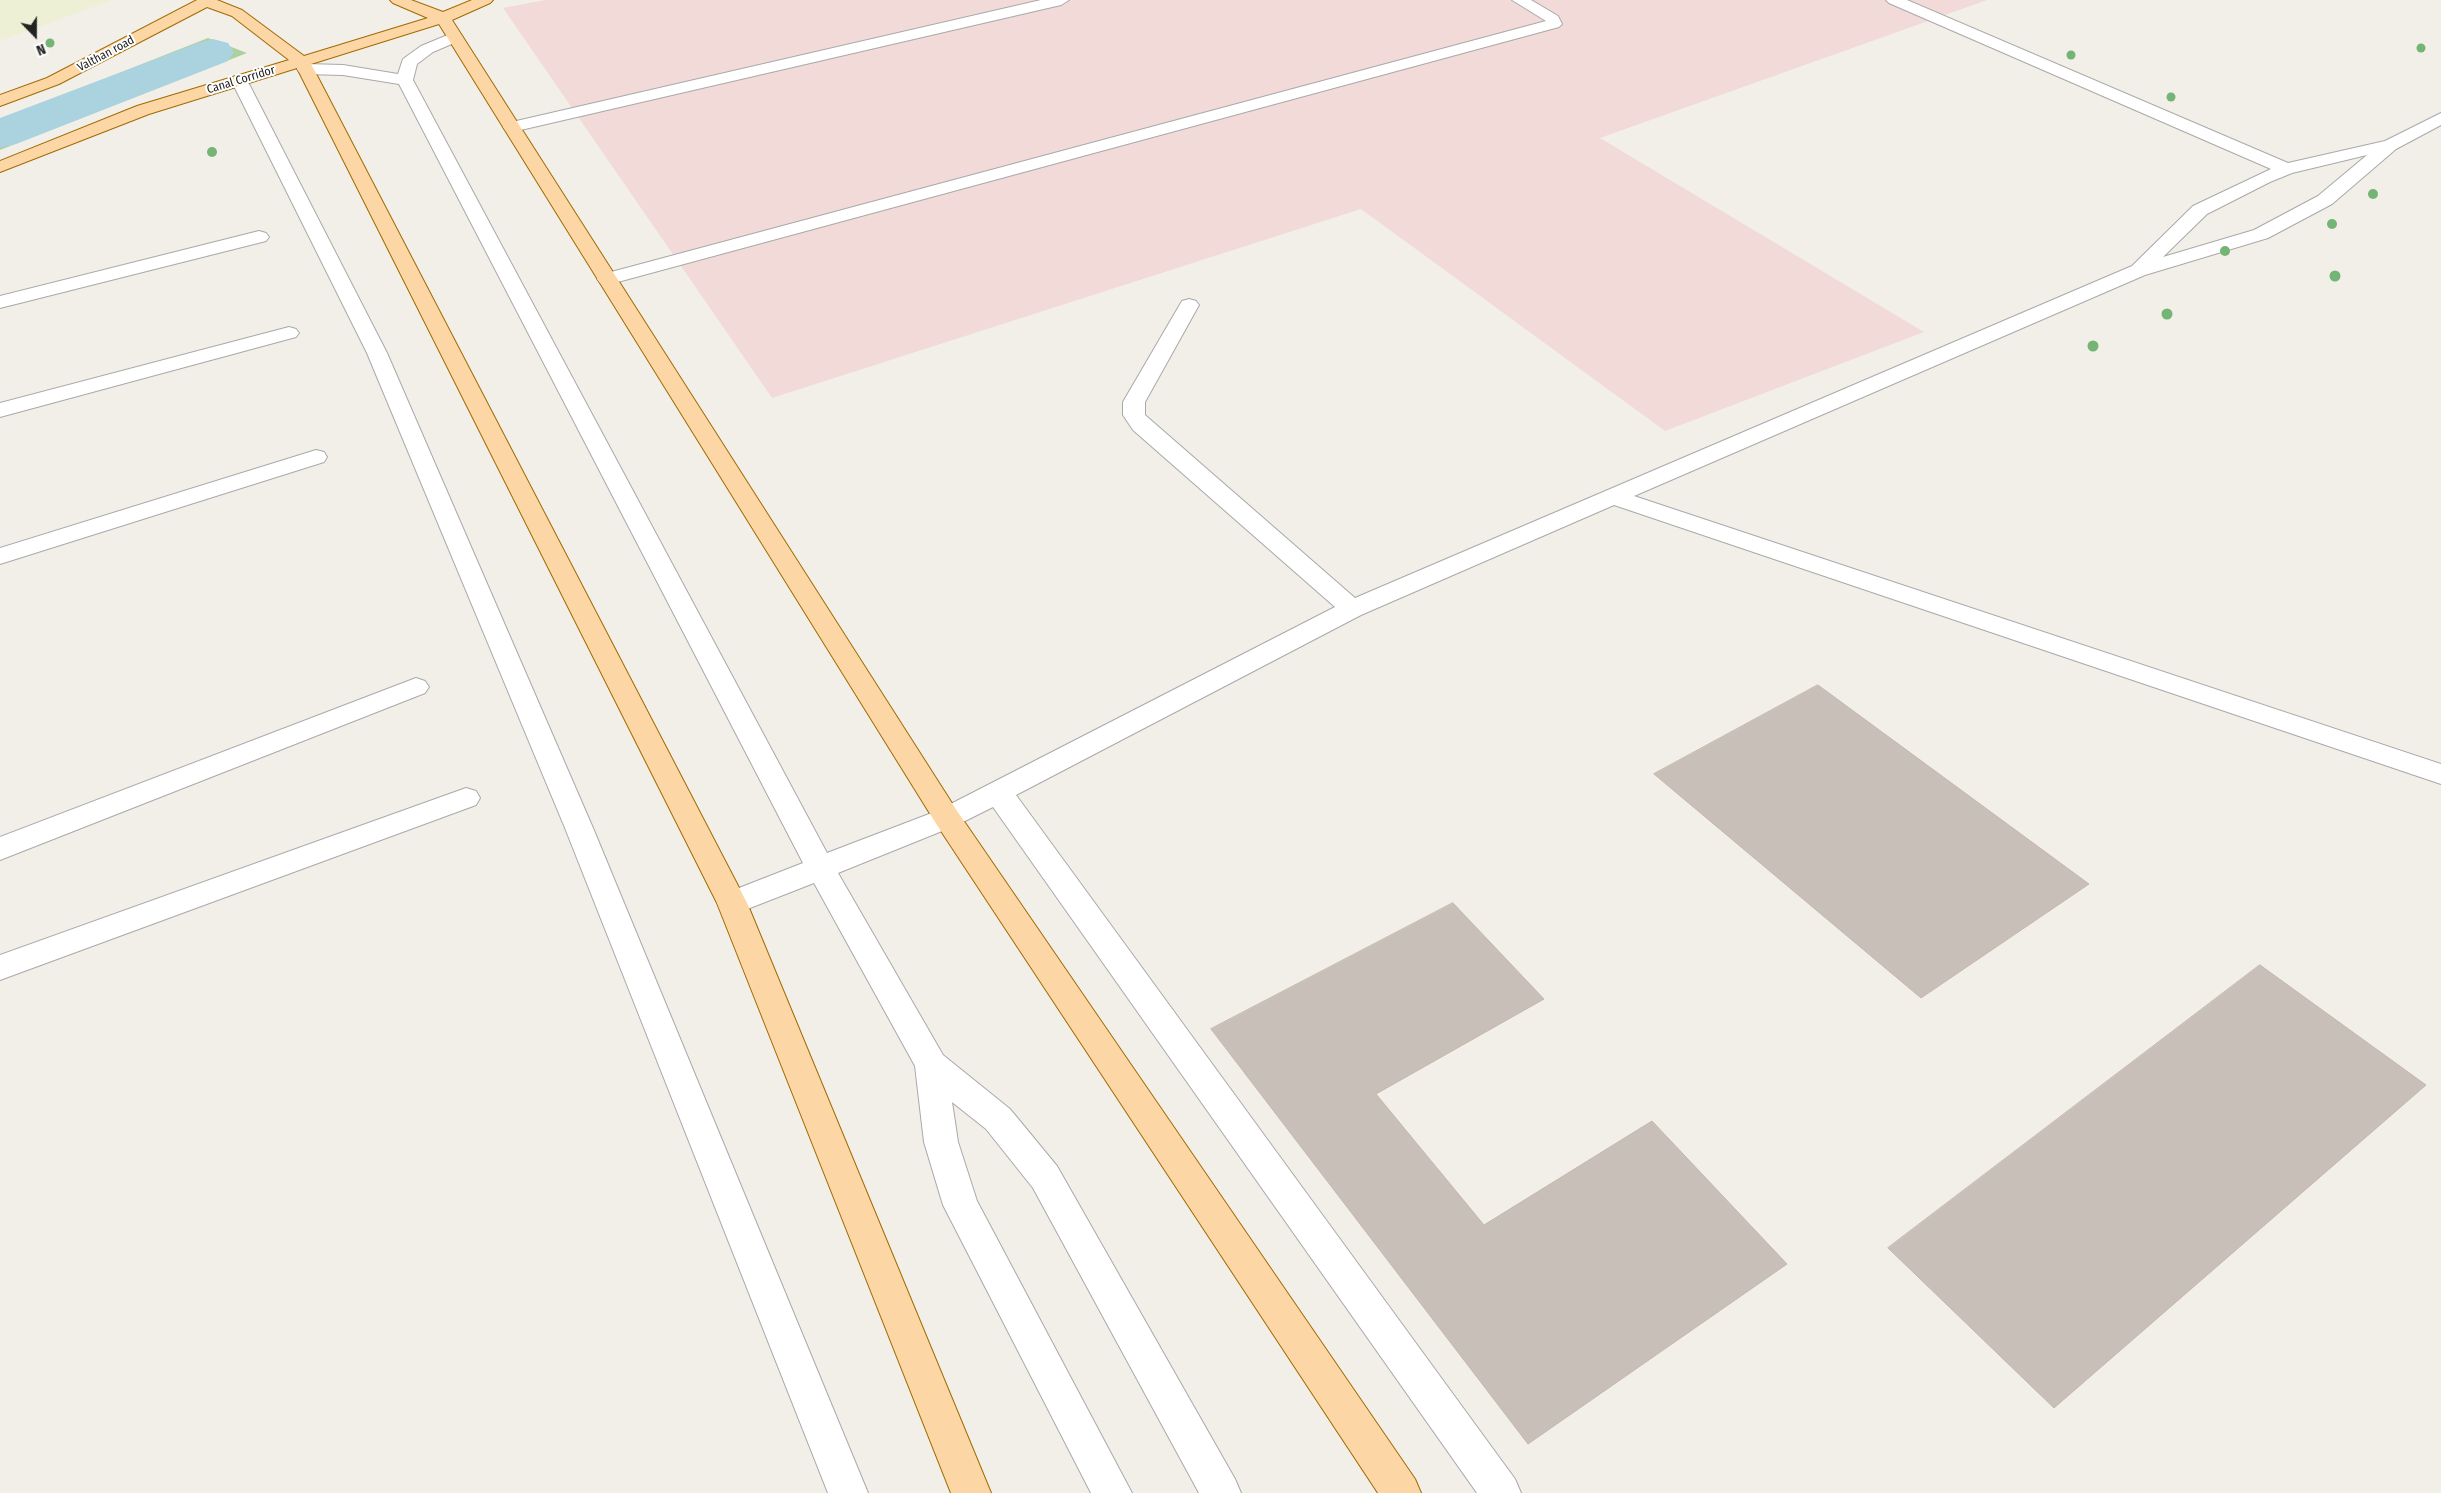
<!DOCTYPE html>
<style>
body{margin:0}
#map{position:relative;width:2441px;height:1493px;overflow:hidden;background:#f2efe9;font-family:"Fira Sans Condensed",sans-serif}
canvas{display:block}
.north{position:absolute;left:10px;top:10px;width:50px;height:50px;-webkit-text-stroke:4px #fff;paint-order:stroke;rotate:158deg;font-size:14px;font-weight:700;line-height:20px;text-align:center;color:#222}
.north::after{content:'';display:block;margin:auto;width:18px;height:22px;background:#222;clip-path:polygon(50% 0,100% 100%,50% 72%,0 100%)}
</style>
<div id="map">
<canvas width="2441" height="1493"></canvas>
<div class="north">N</div>
</div>
<script>
const context = document.querySelector('canvas').getContext('2d');
context.lineJoin = 'round';
function paint(path, color) {
  context.fillStyle = color;
  context.fill(path, 'evenodd');
}
function stroke(path, color, width, dash) {
  context.strokeStyle = color;
  context.lineWidth = width;
  context.lineCap = dash ? 'butt' : 'round';
  context.setLineDash(dash || []);
  context.stroke(path);
}
function label(font, color, halo, rows, align = 'center') {
  context.font = font + ' "Fira Sans Condensed",sans-serif';
  context.lineWidth = 4;
  context.setLineDash([]);
  context.textBaseline = 'middle';
  context.strokeStyle = halo;
  context.fillStyle = color;
  for (const [text, x, y, turn = 0] of rows) {
    context.save();
    context.translate(x, y);
    context.rotate((+turn || 0) * Math.PI / 180);
    context.textAlign = isNaN(turn) ? turn : align;
    if (halo) context.strokeText(text, 0, 0);
    context.fillText(text, 0, 0);
    context.restore();
  }
}
paint(new Path2D(`
 M545 0H1987L1600 138 1924 332 1665 431 1361 209 772 398 503 8Z`), '#f2dad9');
paint(new Path2D(`
 M0 0H113L0 41Z`), '#eef0d5');
paint(new Path2D(`
 M208 38 247 53 0 150V120Z`), '#add19e');
paint(new Path2D(`
 M213 39 228 43 234 52 228 61 16 144 0 148V118L198 43Z`), '#aad3df');
const building = new Path2D(`
 M1818 685 2089 884 1921 998 1654 774Z
 M1453 903 1544 999 1376 1094 1484 1225 1652 1121 1787 1264 1528 1444 1211 1029Z
 M2260 965 2426 1085 2054 1408 1888 1248Z`);
paint(building, '#c7bfb8');
stroke(building, '#c4b6ab', 1);
const minor = new Path2D(`
 M1041 0H1069L1061 5 512 132 506 131 503 127 506 123 512 122Z
 M1512 0H1531L1558 16 1562 24 1559 27 614 283 607 285 600 283 597 279 600 275 1546 21Z
 M1886 0H1907L2288 163 2385 141 2441 113V125L2396 149 2332 204 2268 238 2145 275 1634 496 2441 764V784L1614 505 1361 615 1016 795 1515 1479 1521 1493H1477L993 807 957 825 838 873 943 1055 1010 1109 1057 1166 1235 1479 1241 1493H1199L1033 1188 986 1129 952 1102 958 1142 977 1201 1132 1493H1091L943 1205 924 1142 915 1066 814 883 732 915 721 911 717 903 721 895 803 863 399 84 343 75 305 74 299 72 297 69 299 66 305 64 343 65 398 74 403 59 421 46 455 32 463 37 461 40 433 52 417 64 413 80 827 853 937 811 1335 607 1133 430 1123 415V402L1182 301 1189 299 1196 301 1199 305 1145 402V415L1355 598 2132 266 2193 206 2271 169 1889 3ZM2367 155 2318 196 2254 230 2163 257 2207 214 2270 182 2292 173Z
 M239 75 245 77 247 80 387 353 593 828 868 1493H828L565 828 367 353 231 80 233 77Z
 M259 231 266 233 269 237 266 241 0 308V296Z
 M289 327 296 329 299 333 296 337 0 417V403Z
 M316 450 324 452 327 457 324 462 0 564V548Z
 M416 678 425 681 429 687 425 693 0 860V837Z
 M466 788 476 791 480 798 476 805 0 980V955Z`);
const major = new Path2D(`
 M197 0H217L242 10 304 56 428 18 393 3 390 0H411L443 12 472 0H493L490 3 452 20 957 811 1415 1479 1421 1493H1378L937 825 439 24 311 64 747 903 991 1493H951L717 903 297 68 149 114 0 172V161L137 106 289 60 232 16 207 7 59 84 0 106V95L47 78Z`);
stroke(minor, '#a9a9a9', 2);
stroke(major, '#a06b00', 2);
paint(minor, '#fff');
paint(major, '#fcd6a4');
context.fillStyle = '#74b475';
for (const [x, y, r] of [
 [50,43,4.5],
 [2421,48,4.5],
 [2071,55,4.5],
 [2171,97,4.5],
 [212,152,5],
 [2373,194,5],
 [2332,224,5],
 [2225,251,5],
 [2335,276,5.5],
 [2167,314,5.5],
 [2093,346,5.5]
]) {
  context.beginPath();
  context.arc(x, y, r, 0, 2 * Math.PI);
  context.fill();
}
label('12px', '#222', '#fff', [
 ["Valthan road",106,54,-28],
 ["Canal Corridor",241,80,-17]
]);
</script>
